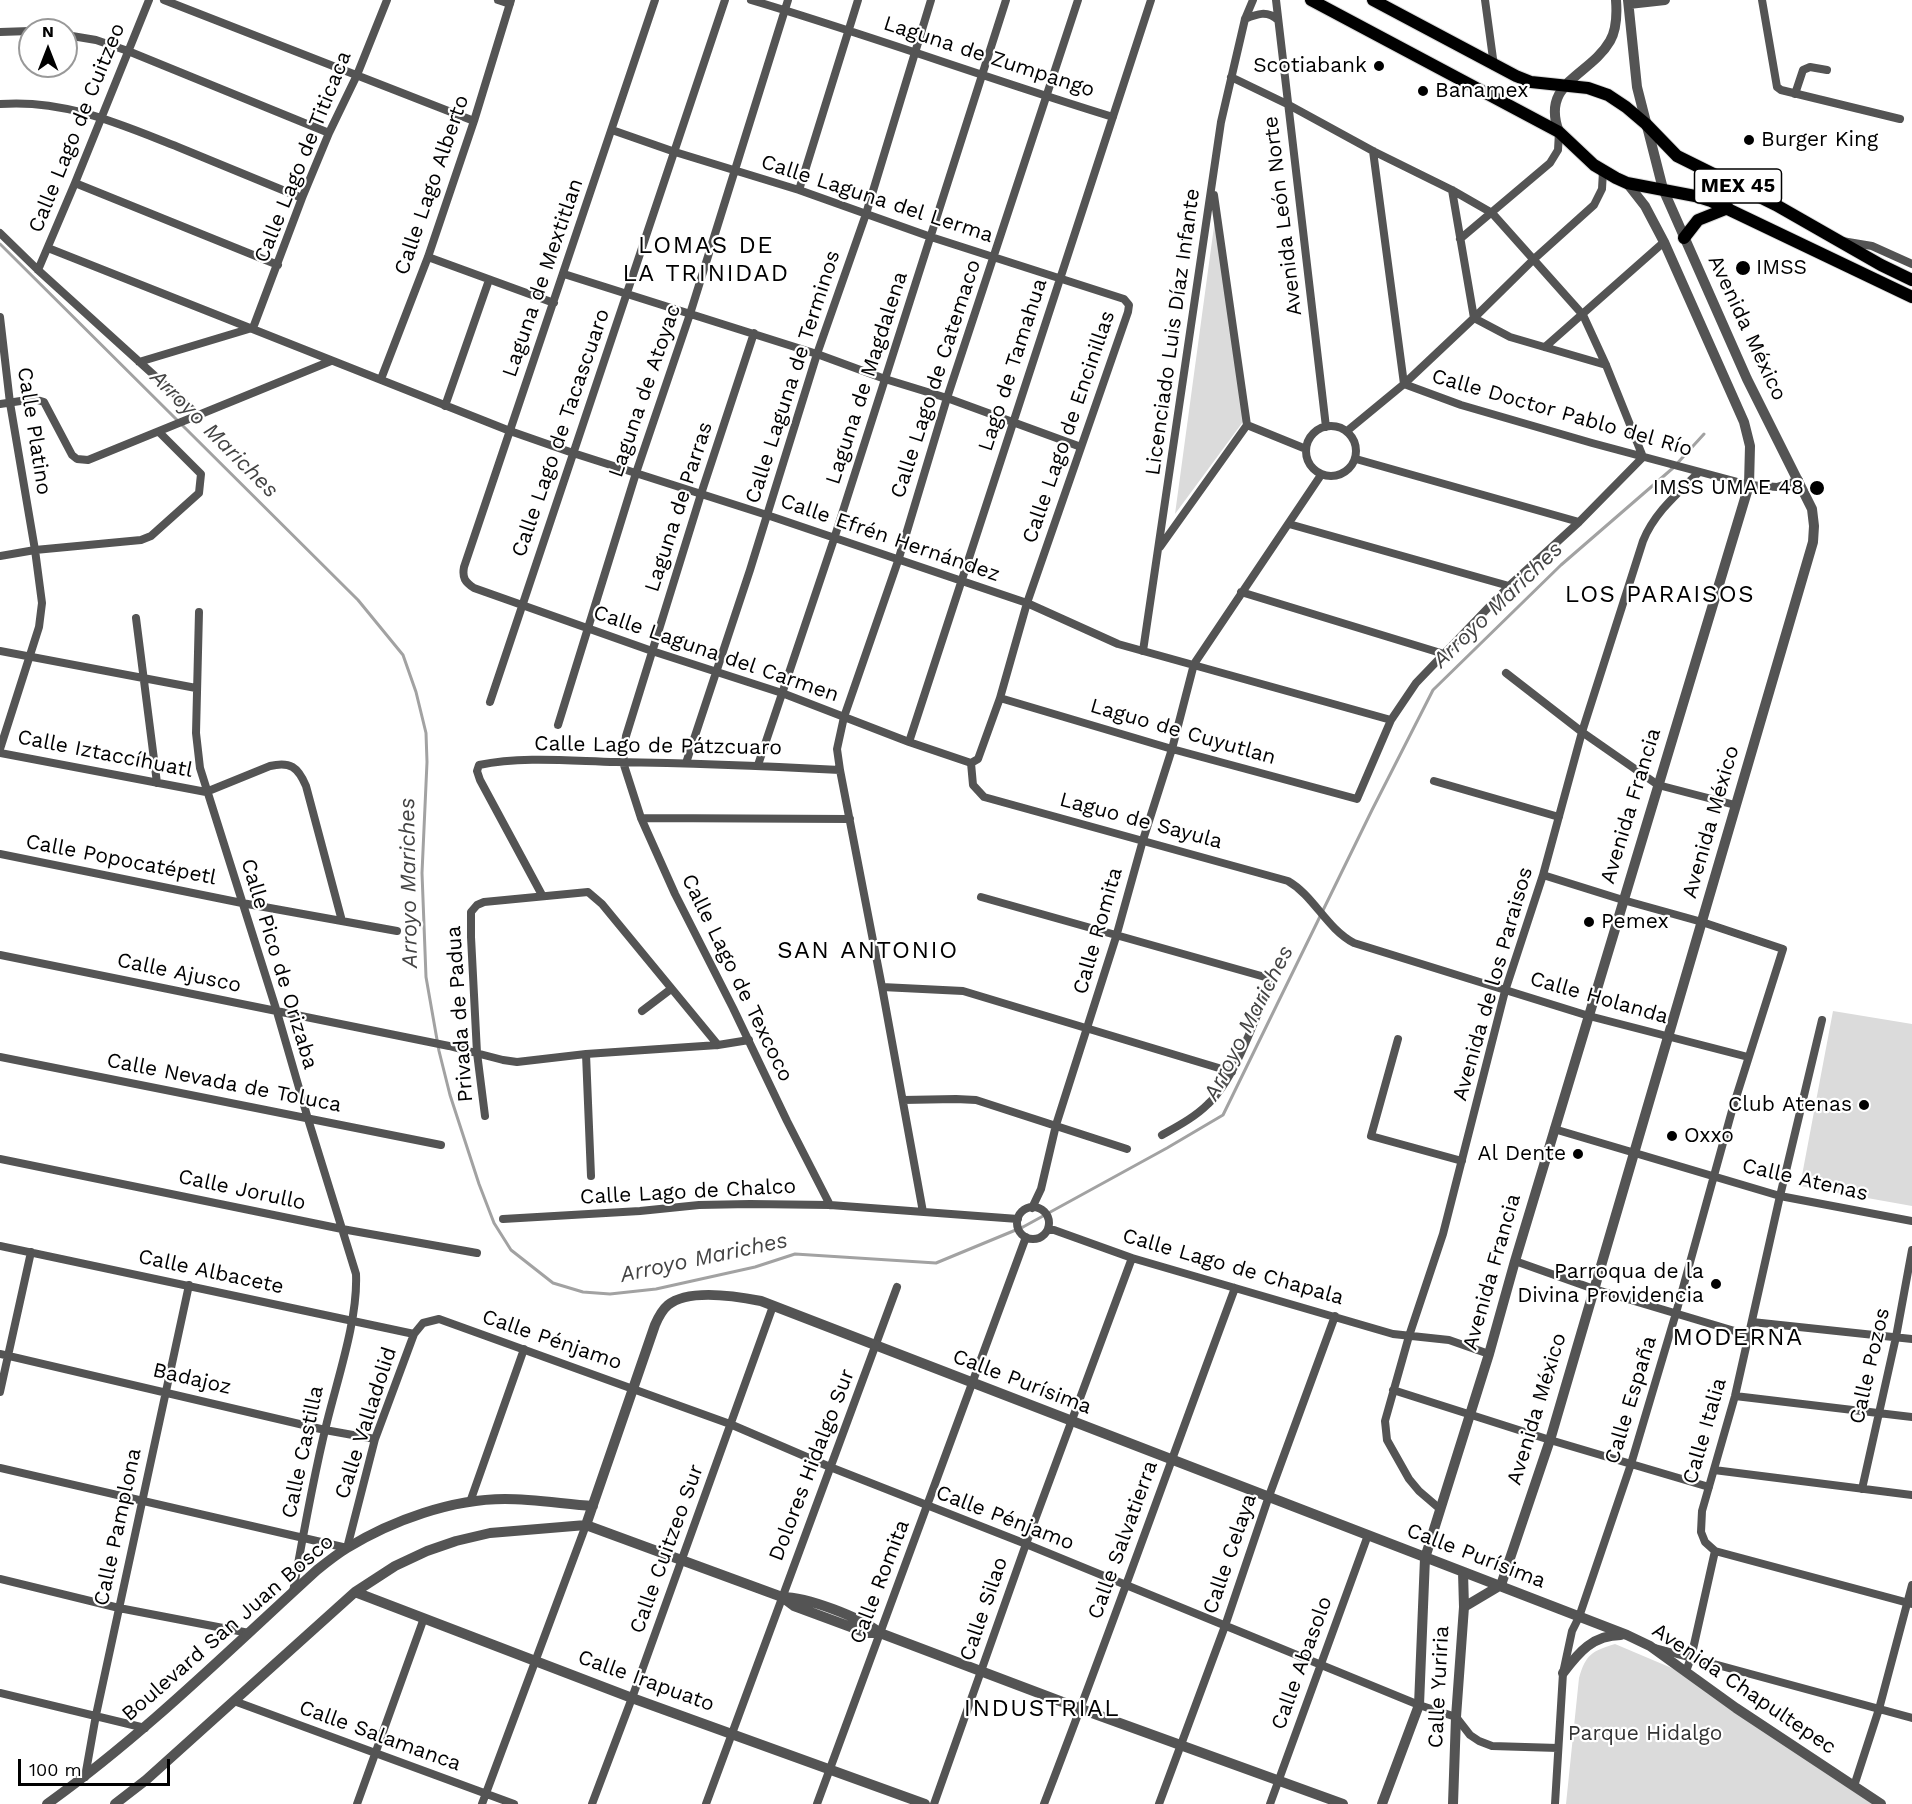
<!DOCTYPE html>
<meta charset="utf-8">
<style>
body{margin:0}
#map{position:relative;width:1912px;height:1804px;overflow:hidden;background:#fff;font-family:"Work Sans",sans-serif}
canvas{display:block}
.north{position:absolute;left:18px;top:18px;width:60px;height:60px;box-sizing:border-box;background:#fff;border:2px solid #999;border-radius:50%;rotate:0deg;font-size:16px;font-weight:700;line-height:24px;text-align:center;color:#000}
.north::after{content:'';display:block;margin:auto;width:21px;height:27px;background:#000;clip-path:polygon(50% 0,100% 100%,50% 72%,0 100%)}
.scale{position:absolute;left:18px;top:1759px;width:152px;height:27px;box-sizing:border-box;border:3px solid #000;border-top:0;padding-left:8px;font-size:18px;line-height:21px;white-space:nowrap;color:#000;-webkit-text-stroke:4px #fff;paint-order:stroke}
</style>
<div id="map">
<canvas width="1912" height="1804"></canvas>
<div class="north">N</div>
<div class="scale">100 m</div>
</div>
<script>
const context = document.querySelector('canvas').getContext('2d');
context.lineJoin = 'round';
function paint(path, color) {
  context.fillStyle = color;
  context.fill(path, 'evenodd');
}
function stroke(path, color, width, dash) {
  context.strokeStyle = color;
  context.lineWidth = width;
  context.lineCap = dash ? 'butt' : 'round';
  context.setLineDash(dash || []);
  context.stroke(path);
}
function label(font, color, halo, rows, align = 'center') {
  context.font = font + ' "Work Sans",sans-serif';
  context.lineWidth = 4.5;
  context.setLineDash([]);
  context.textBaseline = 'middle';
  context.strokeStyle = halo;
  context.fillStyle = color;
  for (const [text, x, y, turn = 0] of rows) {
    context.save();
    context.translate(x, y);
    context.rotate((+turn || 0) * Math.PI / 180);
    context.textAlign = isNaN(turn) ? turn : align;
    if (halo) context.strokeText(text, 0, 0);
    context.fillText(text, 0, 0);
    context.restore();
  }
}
paint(new Path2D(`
 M1215 219 1248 415 1175 514Z
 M1833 1011 1912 1024V1206L1800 1186Z
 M1615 1644 1674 1669 1873 1804H1566L1579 1678C1586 1654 1592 1651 1615 1644Z`), '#dbdbdb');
stroke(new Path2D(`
 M0 244 358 600 403 655 416 692 426 733 427 762 422 873 426 977 439 1051 450 1095 479 1184 494 1223 511 1250 553 1283 583 1292 610 1294 656 1289 755 1267 795 1254 936 1263 1023 1227 1167 1148 1223 1115 1372 810 1433 690 1561 565 1673 468 1704 434`), '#a2a2a2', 3);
const primary = new Path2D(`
 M1311 0 1559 132 1594 165 1616 178 1627 183 1695 196 1711 201 1912 297
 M1373 0 1516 76 1531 82 1588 88 1608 95 1626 107 1646 124 1677 156 1776 205 1881 265 1912 280
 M1684 238 1698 220 1728 208`);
stroke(primary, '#dbdbdb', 14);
stroke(new Path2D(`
 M164 0 474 121
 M498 0 510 4
 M655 0 464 567C462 578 465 582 474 588L652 651 782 693 909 742 971 763
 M751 0C872 36 992 80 1113 117
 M1276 0 1326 427
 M1485 0 1494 66
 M1762 0 1777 87 1781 90 1900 119
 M1245 19C1257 14 1267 10 1278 20
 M0 32 30 31
 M66 35 96 40 128 51 329 133
 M1795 94 1803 70 1810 67 1827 70
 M0 104C65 99 119 124 178 147 219 164 261 181 302 198
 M612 130 675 152 799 190 931 237 1124 299 1129 305 1128 312 1027 603 1000 698 978 759 971 763
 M1373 151 1404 384
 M75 183 278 265
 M799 190 858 0
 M1452 190 1474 318
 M1214 195 1247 425
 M0 233 38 270 198 415
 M1460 239 1550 163 1558 150 1559 132
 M1842 241 1872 246 1912 264
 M48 248 510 431 573 453 767 515 1027 603 1118 644 1391 720
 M428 257 554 303
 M38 270 75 183 149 0
 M564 274 817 354 885 379 947 398 1081 447
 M0 317 10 403 35 550 42 603 39 627 0 749
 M1474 318 1510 337 1606 365
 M253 328 302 198 329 133 357 75 387 0
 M754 333 701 494 626 736 623 762 641 818 675 894 733 1008 787 1121 830 1205
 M1545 347 1664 242
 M139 362 252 328
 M381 379 428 257 474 121 511 0
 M1404 384 1461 405 1592 443 1749 485 1777 487 1799 480
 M0 404 34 399 44 402 72 455 77 459 88 460 331 361
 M445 406 489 280
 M1247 425 1306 449
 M1306 451a25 25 0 1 1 50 0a25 25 0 1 1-50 0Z
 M1347 431 1404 384 1474 318 1534 259 1594 205 1602 189 1603 171
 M1356 459 1579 522
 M1289 524 1509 586
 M1160 547 1247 425
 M0 556 35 550 141 540 151 536 199 493 201 474 159 432
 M1241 592 1444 654
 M199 612 196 733 200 768 277 1012 308 1119 356 1274C358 1319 338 1377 327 1422 313 1478 303 1535 293 1592
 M136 618 157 783
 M0 651 196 688
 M1143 651 1221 122 1245 19 1253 0
 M1506 673 1582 732 1658 785 1735 805
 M1000 698 1172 749 1357 799 1391 720 1416 683 1509 586 1579 522 1643 457 1606 365 1583 315 1492 213 1452 190 1373 151 1287 104 1231 77
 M490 702 725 0
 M558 725 636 473 690 314 788 0
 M909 742 1151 0
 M0 753 206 792 270 766C290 761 298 767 306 786L342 921
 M686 763 750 570 817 354 866 214 931 0
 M971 763 973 785 984 797 1288 881C1314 896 1326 928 1354 943L1589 1016 1748 1057
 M758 765 834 539 1006 0
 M1434 781 1559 817
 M641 818 850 819
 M0 854 242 903 397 931
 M1543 875 1623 900 1702 922 1783 949 1733 1107 1676 1313 1631 1464 1579 1617 1572 1631 1563 1673 1555 1804
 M542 895 480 780 477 771 479 765C523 756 571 761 616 762 691 763 765 766 840 770
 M981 897 1272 979C1256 1015 1236 1078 1208 1104 1195 1117 1178 1126 1162 1135
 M0 955 449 1046 503 1060 517 1062 586 1054 718 1045 749 1040
 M882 987 963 991 1232 1072
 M642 1011 671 989
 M1822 1020 1780 1196 1735 1396 1702 1511 1701 1532 1705 1542 1715 1551 1912 1604
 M1398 1039 1371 1136 1462 1161
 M586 1054 591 1176
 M0 1057 441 1145
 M903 1100 956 1099 976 1100 1127 1149
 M485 1116 477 1053 471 937V912L477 905 484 902 588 892 602 904 718 1045
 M1554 1129 1780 1196 1912 1221
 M0 1159 342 1229 477 1253
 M1017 1223a16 16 0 1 1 32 0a16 16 0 1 1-32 0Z
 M1032 1208 1041 1189 1056 1125 1116 937 1143 840 1172 749 1194 664 1321 475
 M923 1212 882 987 840 770 837 749 844 717 898 561 947 398 1078 0
 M503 1219 640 1211 699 1205 750 1204 830 1205 1018 1219
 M1048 1230H1054L1132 1258 1393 1334 1449 1340 1489 1354
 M0 1246 414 1334
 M1515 1261 1594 1289 1748 1335
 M1752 1322 1912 1339
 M0 1354 325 1430 375 1439
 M1393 1390 1550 1440 1709 1487
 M0 1392 31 1252
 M1735 1396 1912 1417
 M0 1468 347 1548 375 1439 414 1334 423 1323 439 1319 730 1424 830 1467 1026 1544 1419 1705 1456 1717 1470 1735 1479 1741 1492 1746 1558 1748
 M1714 1470 1912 1495
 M1862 1489 1896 1337 1912 1250
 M470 1502 524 1349
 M1440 1509 1419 1491 1409 1479 1387 1440 1385 1421 1409 1336 1443 1234 1505 991 1543 875 1582 732 1643 541C1654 513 1678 493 1699 472
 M0 1579 119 1608 249 1633
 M1655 1648 1912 1718
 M1686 1671 1691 1658 1715 1551
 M0 1693 145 1728
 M234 1701 514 1804
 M85 1777 96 1715 189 1285
 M1854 1786 1879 1709 1912 1585
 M357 1804 424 1618
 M482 1804 586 1525
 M592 1804 632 1698 773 1306
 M706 1804 897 1287
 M817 1804 1026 1237
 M934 1804 1026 1544 1132 1258
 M1044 1804C1110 1633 1171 1460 1235 1288
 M1159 1804 1225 1626 1269 1496 1335 1316
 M1270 1804 1368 1535`), '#545454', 8);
stroke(new Path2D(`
 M1629 4 1665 0
 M1559 132C1540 82 1590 76 1610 41 1617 29 1617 13 1616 0
 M586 1525 655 1325C658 1318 662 1310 668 1305 689 1288 736 1296 761 1301L1627 1635 1650 1646 1736 1708 1881 1804
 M355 1592 632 1698 925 1804
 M782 1597 794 1606 867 1633H880
 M1464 1607 1501 1585 1550 1440 1813 542 1814 526 1812 509 1747 379 1663 189 1637 87 1628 0
 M1563 1673C1579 1652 1593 1635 1621 1635
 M47 1804C144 1735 229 1650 317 1570 327 1562 337 1554 347 1548 393 1520 452 1499 505 1499 534 1499 564 1504 593 1506
 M115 1804 146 1780 355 1592 395 1566 427 1551 456 1541 490 1533 586 1525 782 1597C807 1597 860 1617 880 1633L1081 1709 1343 1804
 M1382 1804 1419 1705 1425 1558 1489 1354 1515 1261 1749 485 1750 446 1744 422 1664 242 1645 206 1627 183
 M1453 1804 1456 1717 1464 1607 1463 1572`), '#545454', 10);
stroke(primary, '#000', 12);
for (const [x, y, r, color] of [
 [1379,66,6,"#000"],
 [1423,91,6,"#000"],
 [1749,140,6,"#000"],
 [1743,268,8,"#000"],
 [1817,488,8,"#000"],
 [1589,922,6,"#000"],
 [1864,1105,6,"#000"],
 [1672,1136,6,"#000"],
 [1578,1154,6,"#000"],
 [1716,1284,6,"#000"]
]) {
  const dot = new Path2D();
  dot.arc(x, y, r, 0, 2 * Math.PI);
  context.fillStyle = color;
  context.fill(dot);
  stroke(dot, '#fff', 2);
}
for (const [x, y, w] of [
 [1738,186,87]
]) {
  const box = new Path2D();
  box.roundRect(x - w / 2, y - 17, w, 34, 4.5);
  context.fillStyle = '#fff';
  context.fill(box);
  stroke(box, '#000', 1.5);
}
label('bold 20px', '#000', null, [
 ["MEX 45",1738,186]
]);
label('21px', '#000', '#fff', [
 ["Laguna de Zumpango",989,57,18],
 ["Calle Lago de Cuitzeo",77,128,-68],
 ["Calle Lago de Titicaca",303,157,-68],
 ["Calle Lago Alberto",432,185,-71],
 ["Calle Laguna del Lerma",877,199,18],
 ["Avenida León Norte",1283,216,-97],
 ["Laguna de Mextitlan",543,278,-71],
 ["Avenida México",1747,328,65],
 ["Licenciado Luis Díaz Infante",1173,332,-82],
 ["Lago de Tamahua",1013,365,-72],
 ["Calle Laguna de Terminos",793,377,-72],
 ["Laguna de Magdalena",867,378,-72],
 ["Calle Lago de Catemaco",936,379,-72],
 ["Laguna de Atoyac",645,391,-71],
 ["Calle Doctor Pablo del Río",1562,413,16],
 ["Calle Lago de Encinillas",1069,427,-71],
 ["Calle Platino",34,431,81],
 ["Calle Lago de Tacascuaro",561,433,-71],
 ["Laguna de Parras",679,507,-72],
 ["Calle Efrén Hernández",890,538,19],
 ["Calle Laguna del Carmen",716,654,19],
 ["Laguo de Cuyutlan",1183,732,16],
 ["Calle Lago de Pátzcuaro",658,746,1],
 ["Calle Iztaccíhuatl",105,754,11],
 ["Avenida Francia",1631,806,-73],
 ["Laguo de Sayula",1141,821,15],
 ["Avenida México",1711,822,-74],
 ["Calle Popocatépetl",121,860,11],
 ["Calle Romita",1098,931,-74],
 ["Calle Pico de Orizaba",279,964,73],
 ["Calle Ajusco",179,973,12],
 ["Calle Lago de Texcoco",737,978,64],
 ["Avenida de los Paraisos",1493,984,-74],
 ["Calle Holanda",1599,998,16],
 ["Privada de Padua",460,1014,-94],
 ["Calle Nevada de Toluca",224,1083,11],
 ["Calle Atenas",1805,1180,13],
 ["Calle Jorullo",242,1190,12],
 ["Calle Lago de Chalco",688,1192,-3],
 ["Calle Lago de Chapala",1233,1267,16],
 ["Calle Albacete",211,1272,12],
 ["Avenida Francia",1492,1272,-74],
 ["Calle Pénjamo",552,1340,19],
 ["Calle Pozos",1870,1366,-77],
 ["Badajoz",192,1379,13],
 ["Calle Purísima",1022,1382,21],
 ["Calle España",1631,1400,-73],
 ["Avenida México",1537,1409,-73],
 ["Calle Valladolid",366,1423,-72],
 ["Calle Italia",1705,1431,-74],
 ["Calle Castilla",303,1452,-78],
 ["Dolores Hidalgo Sur",812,1465,-69],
 ["Calle Pénjamo",1005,1518,21],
 ["Calle Pamplona",118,1527,-78],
 ["Calle Salvatierra",1123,1540,-70],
 ["Calle Cuitzeo Sur",667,1549,-70],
 ["Calle Celaya",1230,1554,-71],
 ["Calle Purísima",1476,1556,21],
 ["Calle Romita",880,1582,-69],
 ["Calle Silao",984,1609,-71],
 ["Boulevard San Juan Bosco",228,1628,-41],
 ["Calle Abasolo",1302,1663,-70],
 ["Calle Irapuato",646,1681,20],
 ["Calle Yuriria",1439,1687,-87],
 ["Avenida Chapultepec",1744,1689,34],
 ["Calle Salamanca",380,1736,20]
]);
label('21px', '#000', '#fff', [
 ["Scotiabank",1367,66],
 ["Banamex",1435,91,"left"],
 ["Burger King",1761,140,"left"],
 ["IMSS",1756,268,"left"],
 ["IMSS UMAE 48",1804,488],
 ["Pemex",1601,922,"left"],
 ["Club Atenas",1852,1105],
 ["Oxxo",1684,1136,"left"],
 ["Al Dente",1566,1154],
 ["Parroqua de la",1704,1272],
 ["Divina Providencia",1704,1296]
], 'right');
label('21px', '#323232', '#fff', [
 ["Parque Hidalgo",1645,1734]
]);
label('italic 22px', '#434343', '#fff', [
 ["Arroyo Mariches",214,434,45],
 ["Arroyo Mariches",1498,605,-44],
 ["Arroyo Mariches",409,883,-91],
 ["Arroyo Mariches",1249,1023,-63],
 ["Arroyo Mariches",704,1258,-12]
]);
context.letterSpacing = '1.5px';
label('24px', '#000', '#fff', [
 ["LOMAS DE",706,246],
 ["LA TRINIDAD",706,274],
 ["LOS PARAISOS",1660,595],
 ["SAN ANTONIO",868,951],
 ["MODERNA",1738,1338],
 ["INDUSTRIAL",1042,1709]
]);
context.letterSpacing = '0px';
</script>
